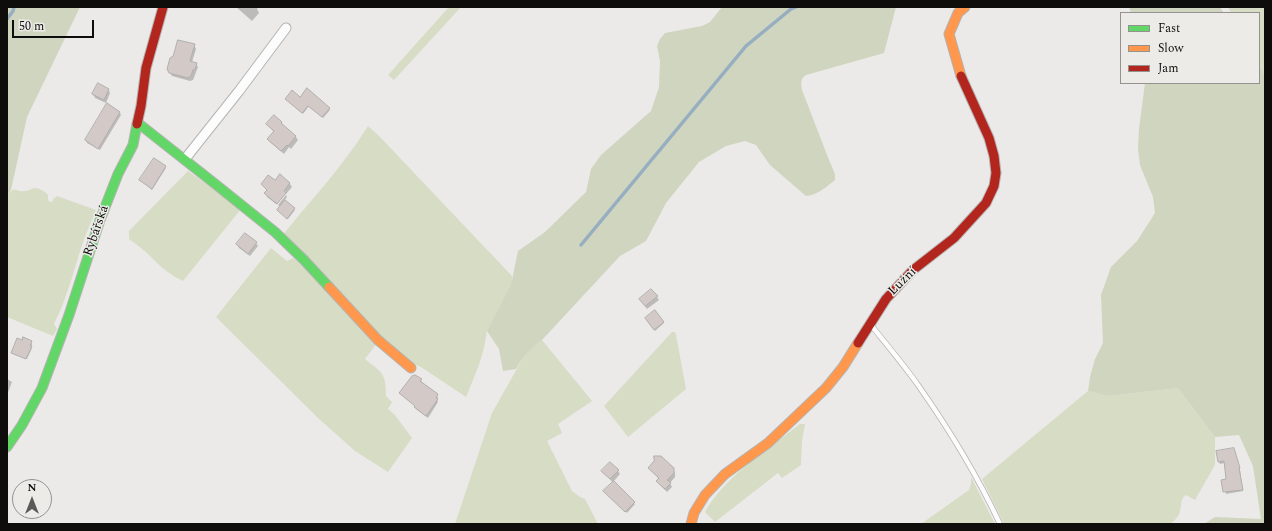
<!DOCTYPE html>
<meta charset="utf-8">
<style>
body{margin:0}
#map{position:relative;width:1272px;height:531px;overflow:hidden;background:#ebeae8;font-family:Spectral,serif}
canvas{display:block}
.frame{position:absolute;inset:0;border:8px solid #0e0d0c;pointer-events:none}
.legend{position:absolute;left:1120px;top:12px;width:140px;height:72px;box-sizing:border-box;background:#ecebe7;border:1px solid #93928f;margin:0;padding:5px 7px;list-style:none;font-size:12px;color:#0e0d0c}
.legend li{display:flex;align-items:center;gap:8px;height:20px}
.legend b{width:20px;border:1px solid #93928f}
.north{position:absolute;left:12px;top:479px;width:40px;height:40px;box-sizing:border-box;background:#ecebe7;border:1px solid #93928f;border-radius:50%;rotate:0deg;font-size:11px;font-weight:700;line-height:16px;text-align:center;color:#0e0d0c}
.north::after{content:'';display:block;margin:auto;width:14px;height:18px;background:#5b5a59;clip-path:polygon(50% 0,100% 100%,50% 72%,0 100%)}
.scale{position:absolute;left:12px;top:20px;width:82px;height:18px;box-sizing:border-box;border:2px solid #0e0d0c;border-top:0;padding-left:5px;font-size:12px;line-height:14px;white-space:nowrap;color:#0e0d0c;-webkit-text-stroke:3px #ecebe7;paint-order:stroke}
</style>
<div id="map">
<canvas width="1272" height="531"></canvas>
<div class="frame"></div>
<ul class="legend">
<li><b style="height:5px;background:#63d668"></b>Fast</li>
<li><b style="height:5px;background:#ff974d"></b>Slow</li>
<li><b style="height:5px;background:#b3261e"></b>Jam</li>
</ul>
<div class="north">N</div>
<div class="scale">50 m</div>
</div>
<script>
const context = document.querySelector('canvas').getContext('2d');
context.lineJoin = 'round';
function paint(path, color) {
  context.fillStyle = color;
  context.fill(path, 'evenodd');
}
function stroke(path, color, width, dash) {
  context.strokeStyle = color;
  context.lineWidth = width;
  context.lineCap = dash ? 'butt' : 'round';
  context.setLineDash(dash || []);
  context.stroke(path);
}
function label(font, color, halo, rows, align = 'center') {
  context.font = font + ' Spectral,serif';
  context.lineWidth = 3;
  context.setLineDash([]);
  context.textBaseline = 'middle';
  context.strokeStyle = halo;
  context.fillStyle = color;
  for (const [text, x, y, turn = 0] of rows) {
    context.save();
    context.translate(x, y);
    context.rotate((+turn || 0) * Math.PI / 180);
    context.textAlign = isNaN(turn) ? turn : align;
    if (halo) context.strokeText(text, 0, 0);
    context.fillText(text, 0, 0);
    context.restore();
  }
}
paint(new Path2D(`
 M449 7H461L394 80 388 75Z
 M1228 7H1265V76L1259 63V13H1231Z
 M368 126 380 137 512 276V285L487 331 484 348 479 365 466 397 421 367 414 364 397 352 282 236C311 200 344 165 368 126Z
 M188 171 241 209 183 281C168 274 160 266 149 255 143 249 136 244 129 239V231Z
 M34 188C39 188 45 191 48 195V200L50 202H52L53 199 57 196 96 210C91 223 85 235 81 248 73 274 66 300 54 324L57 329 53 336 7 317V196C17 184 14 193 24 191 27 191 31 189 34 188Z
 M271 248 287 261 293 258 297 261 377 343 365 359C382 373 386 372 386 396L392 402 388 409 395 415 412 438 388 472 355 451 318 418 216 317Z
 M672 332H675L676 335 686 389 628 437 604 406Z
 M542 340 592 401 558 424 562 433 547 441 572 491 580 497 585 499 598 524H455L492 413 523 358 529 350Z
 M1178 388 1215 437V465L1195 500 1186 495C1180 499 1182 504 1180 511 1179 517 1175 520 1170 524H1004L982 479 1088 391 1108 396Z
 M800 424H805L802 441 801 465 782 478 778 473 715 522 705 512C723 478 770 448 800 424Z
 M971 477 995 524H921L969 490 971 484Z`), '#d7dcc5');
paint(new Path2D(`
 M7 7H80L27 117 11 190 7 196Z
 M722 7H896L884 53 806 75C800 79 801 83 802 90L829 160 835 174V180C826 187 818 195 806 196L770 165 756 145 745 141 726 146 699 162 666 203 646 241 620 256 542 340C529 350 524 355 516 369L503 371 499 349 487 331 511 285 518 251 545 232 586 192 591 169 601 155 651 111 659 87 660 61 657 46 660 39 665 33 702 26 710 22Z
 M1129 7H1220L1224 13H1131Z
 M1259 64 1265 76V524H1204L1215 517 1261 519 1253 466 1239 435 1215 437 1178 388 1108 396 1088 391 1090 377 1095 359 1103 343 1101 295 1111 267 1137 241 1155 213 1153 197 1140 165 1138 148 1139 129 1145 83H1259Z`), '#cfd5be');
paint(new Path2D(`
 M236 7H259L257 9 259 13 252 21Z
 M194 45 196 49 192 62 196 64 198 67 193 80 190 81 172 76 168 69 174 57Z
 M108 89 110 93 106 103 95 98 93 94Z
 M300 99 329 108 330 110 323 118 309 106 303 114 287 100Z
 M120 113 121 115 100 150 87 143 86 140Z
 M281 123 283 126 296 137 298 140 291 149 289 147 284 154 270 142 268 139 274 132 267 124Z
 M165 167 166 168 152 190 140 180Z
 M280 176 290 184 292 187 286 194V191L276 204 267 197 266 193 268 191 262 184 275 182Z
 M286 195 287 197 284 201 295 210 288 219 278 210 281 207 278 205Z
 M245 234 256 243 258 246 250 256 239 248 237 244Z
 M657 297 659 300 647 309 642 302Z
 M655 312 664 323 655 331 646 319Z
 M31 342 32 344 31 347 32 348 27 359 12 352Z
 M7 379 12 382 7 395Z
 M421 380 422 382 421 383 438 397 437 400 438 402 428 418 416 409V406L400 393Z
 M1234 451 1240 470 1243 491 1226 494 1223 480H1228L1225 463 1220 464 1219 462Z
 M649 468 673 469 675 473V477L670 483 672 487 667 492 659 484 657 481 659 479Z
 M603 471H618L620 474 613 482 635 504 627 513 611 497 613 483Z`), '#0003');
stroke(new Path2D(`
 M7 19 13 11 14 7
 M581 245 746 46 791 9 796 7`), '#97aec1', 3.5);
const building = new Path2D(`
 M178 40 195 44 190 61 197 63 195 69 193 70 191 76 188 78 169 73 167 69 170 58 173 56Z
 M98 83 109 89 104 100 92 94Z
 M307 88 330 108 322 117 308 106 302 113 285 99 292 90 300 97Z
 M107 103 120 112 98 149 85 140Z
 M274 115 282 122 281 123 296 136 288 146 287 145 281 151 267 139 274 131 266 124Z
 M154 158 166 166 152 189 139 180Z
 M280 174 290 183 284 191 286 193 277 204 264 193 267 190 261 184 268 175 275 180Z
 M285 200 295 208 287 219 277 210Z
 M245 233 257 242 248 254 236 244Z
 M651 289 658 296 645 306 639 299Z
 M655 310 664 322 654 330 645 318Z
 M23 337 32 341 30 346H32L26 359 11 353 17 338 22 340Z
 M415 375 422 379 420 381 438 394 436 398 438 399 426 416 414 407 415 406 399 393 412 376Z
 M1234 448 1240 468H1239L1243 490 1223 492 1221 480 1226 479 1224 461 1218 462 1216 451Z
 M654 456H661L674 468V473L667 480 671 483 665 489 656 481 659 478 648 468 654 461Z
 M610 462 619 470 610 479 601 471Z
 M614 481 635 502 625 512 603 491Z`);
paint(building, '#d3cac7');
stroke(building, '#b0afae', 1);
const lane = new Path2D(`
 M871 325C887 345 903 364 918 385 949 429 977 475 1000 524`);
const street = new Path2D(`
 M185 159 239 91 286 28`);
const fast = new Path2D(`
 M138 123 219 187 275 232 304 260 329 287
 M7 447 22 425 42 388 69 315 100 220 118 174 133 145 137 124`);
const slow = new Path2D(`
 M961 76 949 34 958 13 965 7
 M329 287 378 340 411 368
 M691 524 694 513 705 495 725 474 768 443 826 388 843 367 858 343`);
const jam = new Path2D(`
 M137 124 141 106 146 68 163 7
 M858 343 886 299 913 270 954 238 986 203 994 186 996 173 994 156 989 138 961 76`);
stroke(lane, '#b5b4b3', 6);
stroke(street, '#b5b4b3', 11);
stroke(fast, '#b5b4b3', 11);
stroke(slow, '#b5b4b3', 11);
stroke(jam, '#b5b4b3', 11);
stroke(lane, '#fcfcfc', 4.5);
stroke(street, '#fcfcfc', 9);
stroke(fast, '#63d668', 9);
stroke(slow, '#ff974d', 9);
stroke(jam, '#b3261e', 9);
label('13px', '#0e0d0c', '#ecebe7', [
 ["Rybářská",97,231,-71],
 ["Lužní",903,282,-45]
]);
</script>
